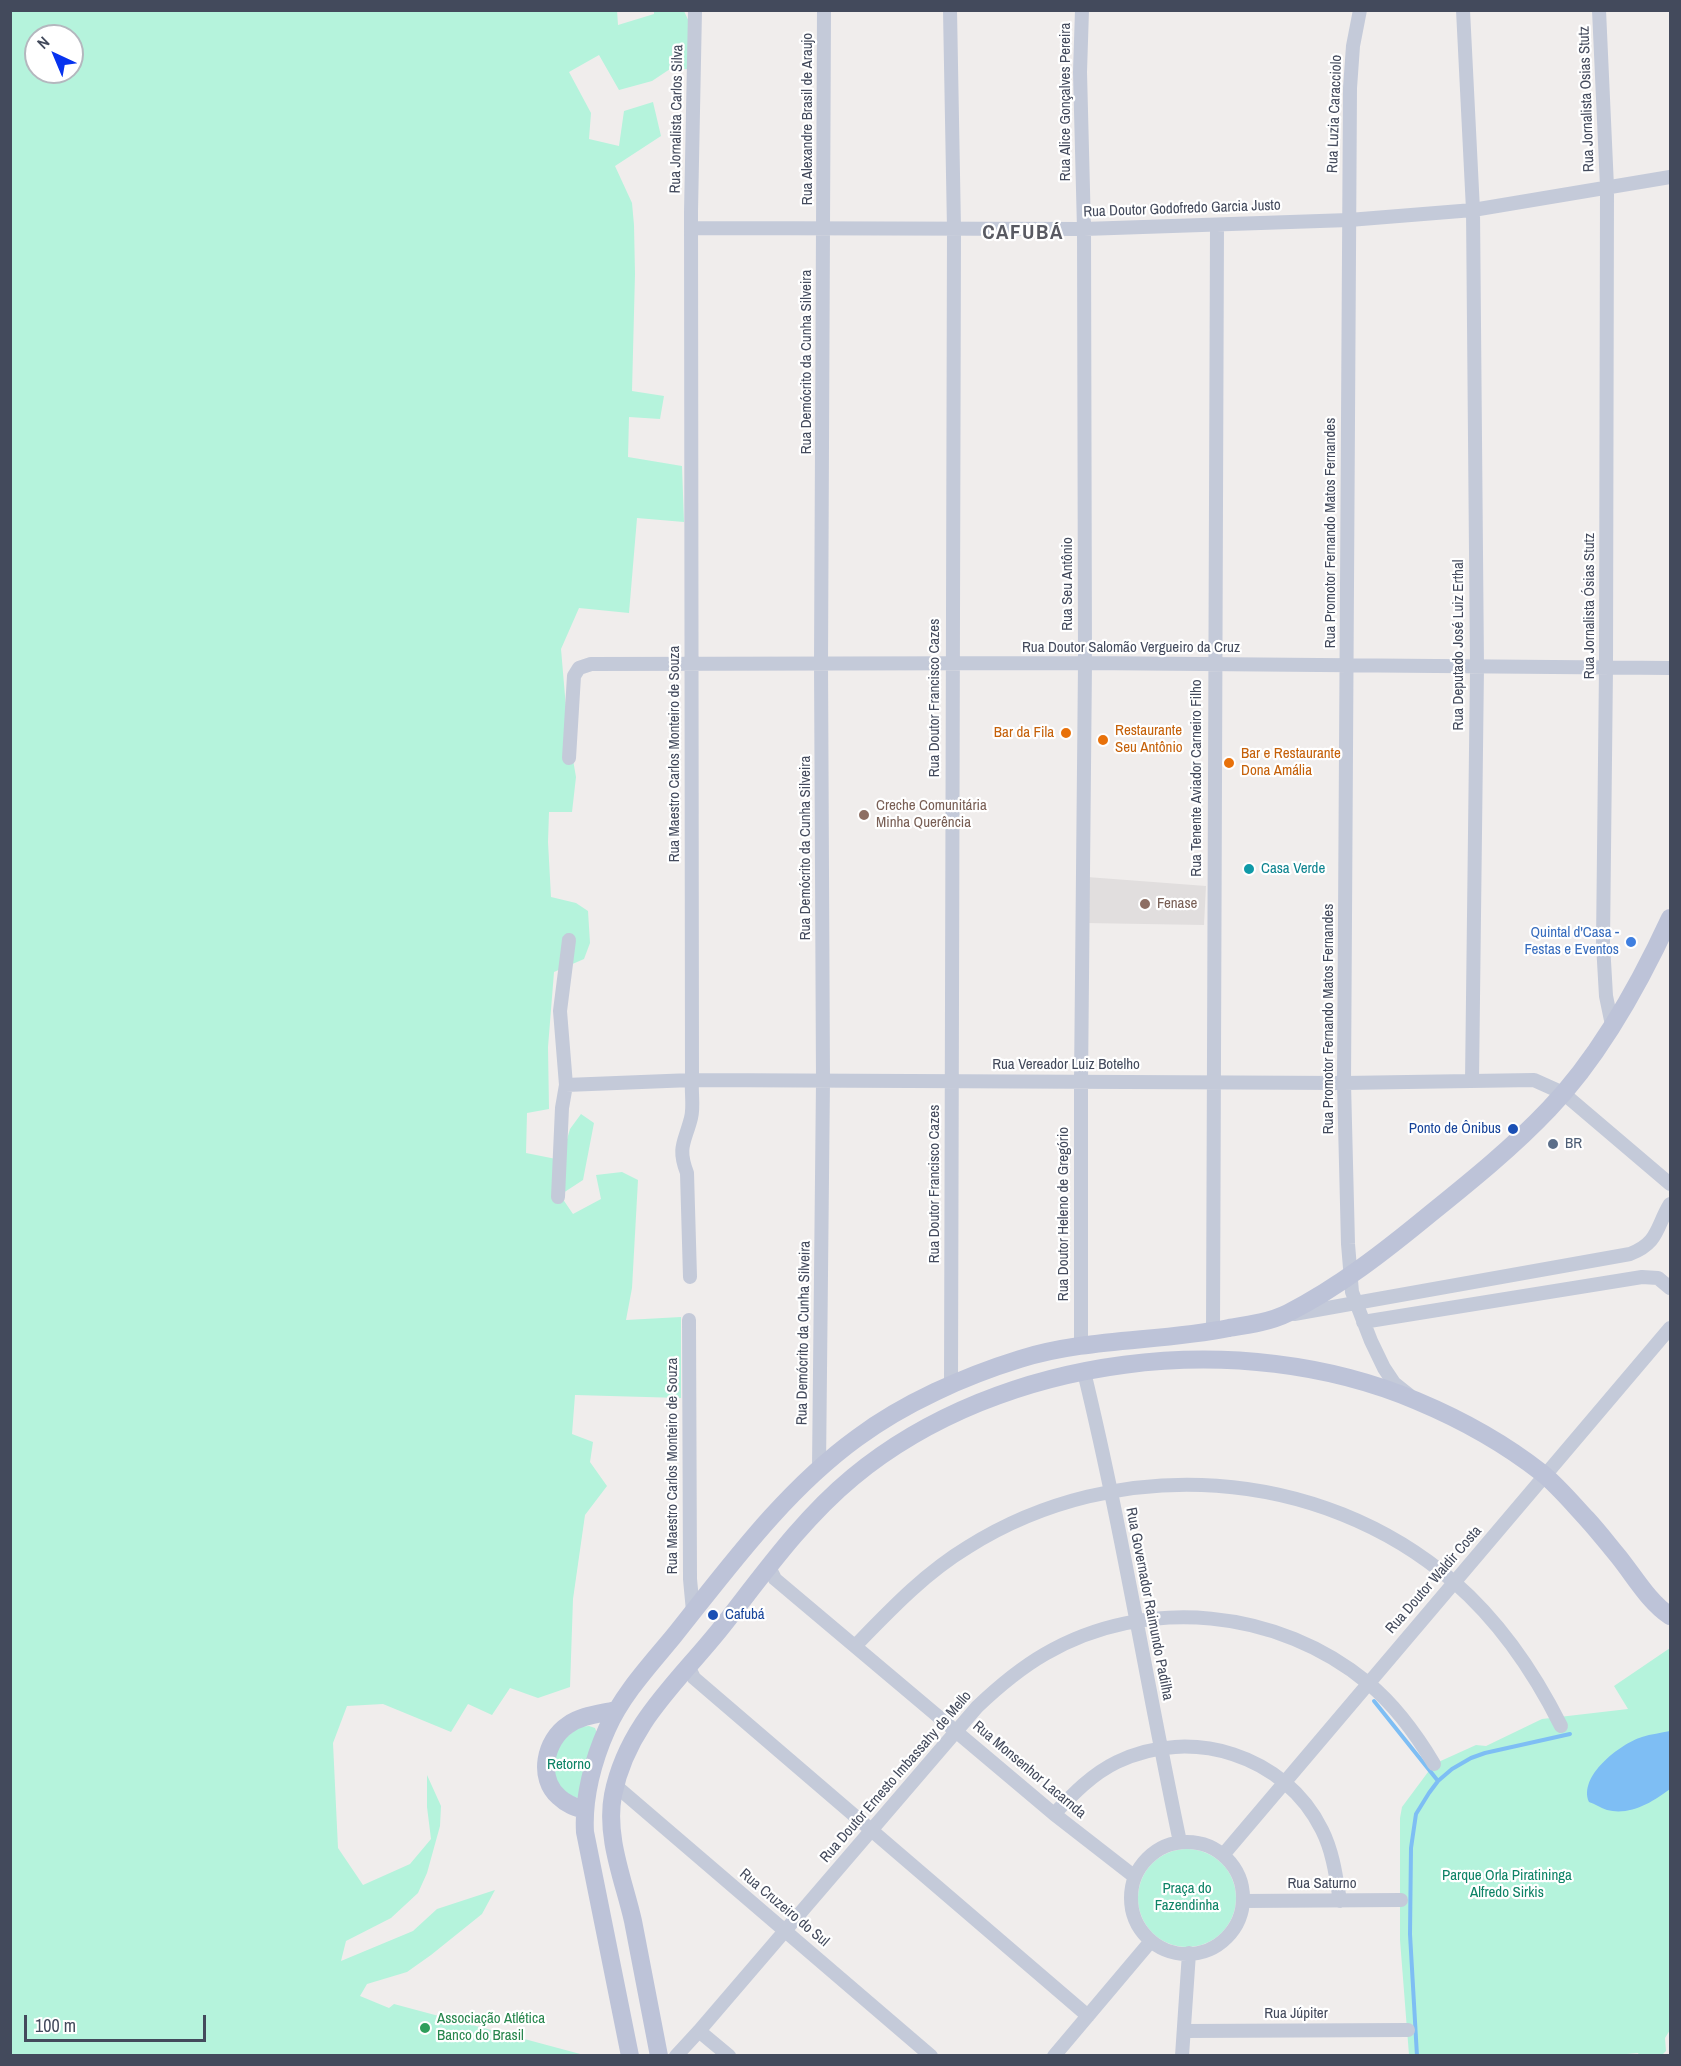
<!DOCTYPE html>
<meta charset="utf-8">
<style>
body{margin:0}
#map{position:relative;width:1681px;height:2066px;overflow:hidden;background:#f0edec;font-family:"Archivo Narrow",sans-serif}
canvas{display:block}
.frame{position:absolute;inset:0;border:12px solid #434a5c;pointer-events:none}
.north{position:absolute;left:24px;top:24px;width:60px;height:60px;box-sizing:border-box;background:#fff;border:2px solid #b4b7be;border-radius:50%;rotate:316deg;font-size:16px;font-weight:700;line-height:24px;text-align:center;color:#434a5c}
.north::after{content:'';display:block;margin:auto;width:21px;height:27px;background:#0733ef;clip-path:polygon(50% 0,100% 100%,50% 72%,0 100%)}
.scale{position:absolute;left:24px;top:2015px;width:182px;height:27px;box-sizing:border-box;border:3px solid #434a5c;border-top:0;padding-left:8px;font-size:18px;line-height:21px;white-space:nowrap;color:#434a5c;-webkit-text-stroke:4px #fff;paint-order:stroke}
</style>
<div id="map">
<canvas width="1681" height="2066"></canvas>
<div class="frame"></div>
<div class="north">N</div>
<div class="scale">100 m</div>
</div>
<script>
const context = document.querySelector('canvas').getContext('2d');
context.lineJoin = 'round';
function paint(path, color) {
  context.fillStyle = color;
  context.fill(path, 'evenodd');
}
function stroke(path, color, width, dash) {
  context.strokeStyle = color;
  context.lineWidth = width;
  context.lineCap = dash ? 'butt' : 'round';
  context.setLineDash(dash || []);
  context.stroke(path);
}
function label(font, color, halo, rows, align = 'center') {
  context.font = font + ' "Archivo Narrow",sans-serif';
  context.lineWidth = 4.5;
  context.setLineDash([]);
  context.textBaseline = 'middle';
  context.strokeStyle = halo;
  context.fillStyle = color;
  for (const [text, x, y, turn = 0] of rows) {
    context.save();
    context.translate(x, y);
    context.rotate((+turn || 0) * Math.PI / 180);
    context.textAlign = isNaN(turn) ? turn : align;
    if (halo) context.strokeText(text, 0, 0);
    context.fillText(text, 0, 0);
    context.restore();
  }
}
paint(new Path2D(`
 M1087 877 1206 886 1204 925 1085 923Z`), '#e1dede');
paint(new Path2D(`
 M617 10 618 25 654 14V11H684L691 26 693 69H670L652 81 619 90 599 55 569 72 591 113 589 139 619 146 624 111 653 102 661 136 615 166 632 203 634 225 635 274 632 391 664 396 660 419 629 417 628 457 682 466 684 522 637 518 629 613 579 608 561 649 568 731 576 777 572 812H549L548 842 551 897 576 903 588 911 590 943 584 959 554 972 548 1047 549 1109 527 1113 526 1153 561 1160 570 1129 581 1114 594 1123 583 1180 560 1195 573 1214 601 1199 596 1175 622 1172 638 1180 632 1288 626 1320 681 1317V1398L575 1395 572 1434 593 1442 590 1462 607 1486 585 1515 573 1599 570 1687 538 1698 510 1688 492 1715 468 1704 451 1732 383 1704 347 1706 333 1743 338 1848 363 1885 410 1864 431 1839 427 1807V1775L441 1806 440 1826 427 1873 418 1893 391 1918 346 1941 341 1961 413 1931 437 1909 495 1890 482 1914 431 1955 407 1972 367 1984 360 1996 389 2008 394 2004 584 2055 11 2056V11ZM36 36H72V72H36Z
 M1670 1648V2030L1665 2038 1666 2051 1662 2055H1639L1638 2053 1627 2054V2056L1409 2055 1400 1940V1818L1402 1807 1434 1764 1476 1745 1486 1746 1542 1719 1628 1709 1614 1686Z
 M589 1726 595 1728 597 1733 579 1798C569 1797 556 1786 554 1776 553 1767 556 1755 556 1746L579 1727Z
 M1138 1898a49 49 0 1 1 98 0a49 49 0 1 1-98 0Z`), '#b5f3dc');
paint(new Path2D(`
 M1670 1731V1789C1653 1802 1630 1816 1607 1810 1601 1808 1595 1804 1589 1802 1578 1776 1620 1744 1642 1737 1651 1734 1661 1733 1670 1731Z`), '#7ebef4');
stroke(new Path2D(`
 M1374 1701 1438 1781
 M1417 2056 1410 1934 1411 1848 1416 1814 1429 1793 1438 1781 1452 1769 1471 1758 1485 1753 1570 1734`), '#7ebef4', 4);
stroke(new Path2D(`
 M950 10 954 229 951 1383
 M1360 10 1353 46 1350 88 1344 1083 1348 1244 1352 1292 1371 1341 1384 1368 1394 1383 1409 1395
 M1463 10 1473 210 1477 667 1472 1081
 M1599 10 1607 187 1606 667 1603 944 1606 996 1612 1025
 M692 228 1084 229 1349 220 1473 210 1670 177
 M569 758 574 676 579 668 591 664 1085 663 1670 668
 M566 1085 692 1080 1344 1083 1534 1080 1563 1093 1670 1184
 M558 1197 562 1108 566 1085 560 1011 569 940
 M690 1277 687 1173C677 1147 685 1142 691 1118 694 1107 691 1092 692 1080L691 212 695 10
 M1294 1314 1630 1254C1659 1243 1656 1227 1670 1204
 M689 1320 690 1579 693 1611
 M1363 1322 1642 1277 1658 1278 1670 1288
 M1213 1331 1217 225
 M1081 1345V1082L1085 663 1084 229 1080 72 1082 10
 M1084 1372C1122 1528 1147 1686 1180 1842
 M819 1468 823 1081 821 663 824 10
 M769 1567 775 1579 1054 1814 1135 1877
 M856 1645C891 1609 925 1573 968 1547 1117 1453 1320 1466 1454 1582 1500 1622 1534 1672 1561 1726
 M690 1666 691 1672 694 1678 1088 2016
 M616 1786 931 2056
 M1054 1814C1073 1794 1092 1774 1117 1762 1191 1726 1285 1755 1322 1830 1333 1852 1336 1876 1340 1901
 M1131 1898a56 56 0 1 1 112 0a56 56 0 1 1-112 0Z
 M1223 1855 1670 1328
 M1243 1901 1401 1900
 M699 2031 729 2056
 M1184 2031 1408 2030
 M676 2056 699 2031 977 1707C998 1687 1019 1669 1045 1654 1146 1595 1279 1609 1368 1683 1396 1706 1416 1734 1434 1764
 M1054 2056 1151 1941
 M1182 2056 1189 1953`), '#c4cad9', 14);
stroke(new Path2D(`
 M584 1810C575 1807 566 1804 559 1797 537 1778 545 1740 568 1725 582 1715 600 1714 616 1710
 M630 2056 585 1832C583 1798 593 1760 607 1729 622 1695 649 1666 673 1637 729 1567 784 1491 857 1438 904 1403 965 1376 1020 1359 1087 1338 1160 1342 1229 1328 1248 1325 1270 1322 1288 1313 1339 1287 1385 1251 1430 1214 1471 1181 1513 1147 1549 1109 1599 1057 1640 983 1670 918
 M659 2056C650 2011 642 1966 633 1921 624 1881 605 1837 613 1795 627 1724 678 1682 721 1628 762 1576 801 1520 853 1477 1002 1354 1240 1326 1417 1401 1460 1419 1505 1444 1542 1473 1558 1486 1573 1504 1587 1519 1598 1531 1608 1544 1618 1556 1635 1577 1648 1601 1670 1616`), '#bdc3d8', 18);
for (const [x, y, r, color] of [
 [1066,733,6,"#e8710a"],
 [1103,740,6,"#e8710a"],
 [1229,763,6,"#e8710a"],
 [864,815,6,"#8d6e63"],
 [1249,869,6,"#0f9aa8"],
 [1145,904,6,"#8d6e63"],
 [1631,942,6,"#3f7fe0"],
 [1513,1129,6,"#1a4fb4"],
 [1553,1144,6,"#5c6f8a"],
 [713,1615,6,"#1a4fb4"],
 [425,2028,6,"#2e9e5b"]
]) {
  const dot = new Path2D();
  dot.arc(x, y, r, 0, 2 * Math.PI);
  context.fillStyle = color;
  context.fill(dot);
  stroke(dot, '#fff', 2);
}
label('15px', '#434a5c', '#fff', [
 ["Rua Jornalista Osias Stutz",1587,99,-92],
 ["Rua Alice Gonçalves Pereira",1066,102,-90],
 ["Rua Luzia Caracciolo",1335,114,-88],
 ["Rua Jornalista Carlos Silva",677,119,-89],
 ["Rua Alexandre Brasil de Araujo",808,119,-90],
 ["Rua Doutor Godofredo Garcia Justo",1182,209,-2],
 ["Rua Demócrito da Cunha Silveira",807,362,-90],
 ["Rua Promotor Fernando Matos Fernandes",1331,533,-90],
 ["Rua Seu Antônio",1068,584,-90],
 ["Rua Jornalista Ósias Stutz",1590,606,-90],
 ["Rua Deputado José Luiz Erthal",1459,645,-90],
 ["Rua Doutor Salomão Vergueiro da Cruz",1131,648],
 ["Rua Doutor Francisco Cazes",935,698,-90],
 ["Rua Maestro Carlos Monteiro de Souza",675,754,-90],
 ["Rua Tenente Aviador Carneiro Filho",1197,778,-90],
 ["Rua Demócrito da Cunha Silveira",806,848,-90],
 ["Rua Promotor Fernando Matos Fernandes",1329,1019,-90],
 ["Rua Vereador Luiz Botelho",1066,1065],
 ["Rua Doutor Francisco Cazes",935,1184,-90],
 ["Rua Doutor Heleno de Gregório",1064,1214,-90],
 ["Rua Demócrito da Cunha Silveira",804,1333,-89],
 ["Rua Maestro Carlos Monteiro de Souza",673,1466,-90],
 ["Rua Doutor Waldir Costa",1434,1580,-49],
 ["Rua Governador Raimundo Padilha",1149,1604,79],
 ["Rua Monsenhor Lacarnda",1029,1770,40],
 ["Rua Doutor Ernesto Imbassahy de Mello",896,1777,-49],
 ["Rua Saturno",1322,1884],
 ["Rua Cruzeiro do Sul",784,1908,40],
 ["Rua Júpiter",1296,2014]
]);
label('15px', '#c56008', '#fff', [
 ["Restaurante",1115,731],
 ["Seu Antônio",1115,748],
 ["Bar da Fila",1054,733,"right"],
 ["Bar e Restaurante",1241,754],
 ["Dona Amália",1241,771]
], 'left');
label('15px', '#785e54', '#fff', [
 ["Creche Comunitária",876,806],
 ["Minha Querência",876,823],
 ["Fenase",1157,904]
], 'left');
label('15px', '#0d838f', '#fff', [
 ["Casa Verde",1261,869]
], 'left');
label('15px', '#366cbe', '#fff', [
 ["Quintal d'Casa -",1619,933],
 ["Festas e Eventos",1619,950]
], 'right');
label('15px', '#164399', '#fff', [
 ["Ponto de Ônibus",1501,1129],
 ["Cafubá",725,1615,"left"]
], 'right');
label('15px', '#4e5e75', '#fff', [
 ["BR",1565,1144]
], 'left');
label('15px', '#0d8366', '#fff', [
 ["Retorno",569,1765],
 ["Parque Orla Piratininga",1507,1876],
 ["Alfredo Sirkis",1507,1893],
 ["Praça do",1187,1889],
 ["Fazendinha",1187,1906]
]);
label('15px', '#27864d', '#fff', [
 ["Associação Atlética",437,2019],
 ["Banco do Brasil",437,2036]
], 'left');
context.letterSpacing = '1.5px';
label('bold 21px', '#595a62', '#fff', [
 ["CAFUBÁ",1023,233]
]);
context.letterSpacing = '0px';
</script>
